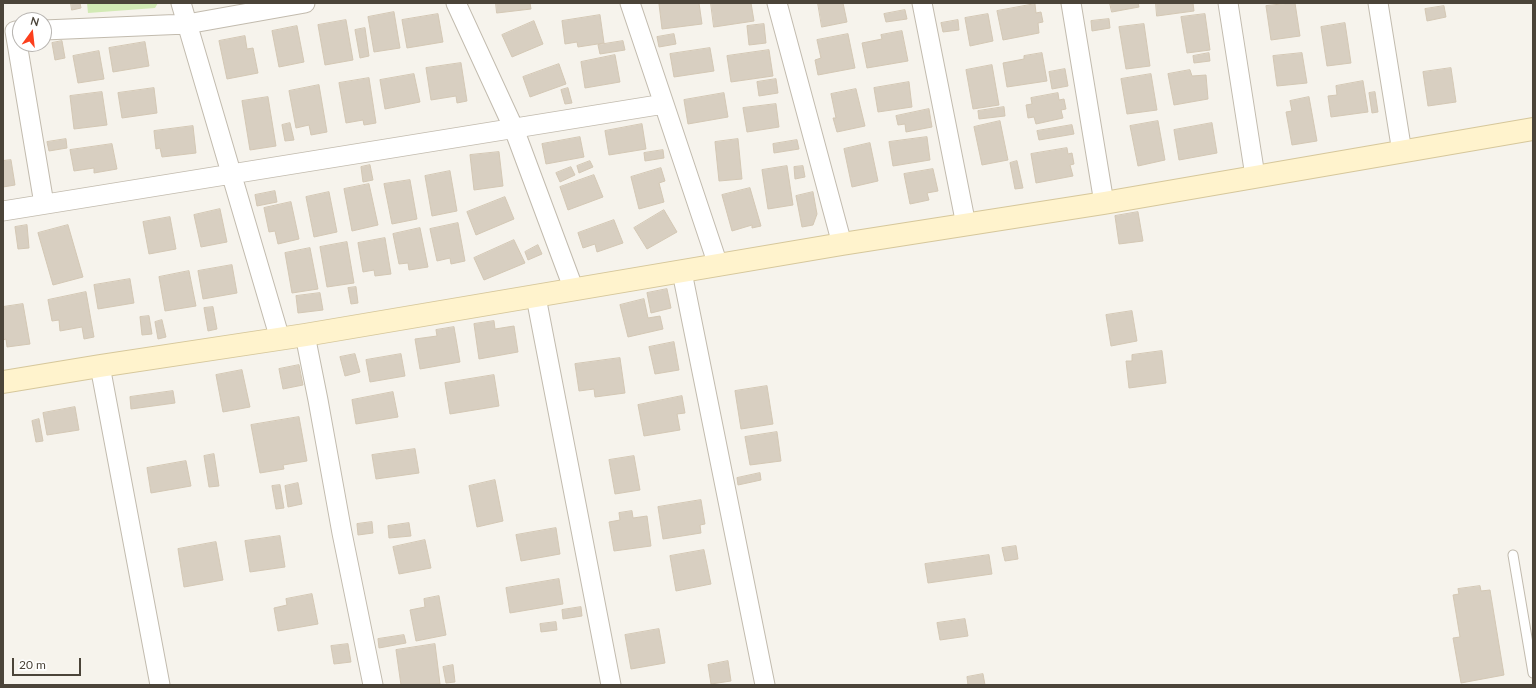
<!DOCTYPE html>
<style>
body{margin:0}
#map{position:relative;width:1536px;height:688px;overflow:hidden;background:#f6f3ec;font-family:Lato,sans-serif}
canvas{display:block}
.frame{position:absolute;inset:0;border:4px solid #4b4439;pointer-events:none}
.north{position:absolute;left:12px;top:12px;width:40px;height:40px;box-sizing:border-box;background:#fff;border:1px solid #b7b4b0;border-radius:50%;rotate:15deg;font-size:11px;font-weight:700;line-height:16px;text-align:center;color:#4b4439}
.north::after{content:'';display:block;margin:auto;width:14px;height:18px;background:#fc3f1d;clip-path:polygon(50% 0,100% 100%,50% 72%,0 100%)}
.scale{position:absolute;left:12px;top:658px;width:69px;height:18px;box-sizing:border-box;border:2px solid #4b4439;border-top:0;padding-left:5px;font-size:12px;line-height:14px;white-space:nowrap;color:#4b4439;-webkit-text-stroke:3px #fff;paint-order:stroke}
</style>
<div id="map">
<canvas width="1536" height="688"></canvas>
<div class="frame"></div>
<div class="north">N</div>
<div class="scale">20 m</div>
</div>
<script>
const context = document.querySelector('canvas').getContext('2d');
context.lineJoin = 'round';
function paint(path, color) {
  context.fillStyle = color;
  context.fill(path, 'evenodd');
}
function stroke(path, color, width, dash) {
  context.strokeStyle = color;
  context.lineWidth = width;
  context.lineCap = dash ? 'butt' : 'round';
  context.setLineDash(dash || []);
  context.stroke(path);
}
paint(new Path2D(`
 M87 3H158L155 8 88 13Z`), '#d2eab5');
const building = new Path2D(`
 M71 3H80L81 8 72 10Z
 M496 3H530L531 9 497 13Z
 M671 3H699L702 24 662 29 659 4Z
 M711 3H751L754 21 714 27Z
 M818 3H843L847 22 822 27Z
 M1110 3H1138L1139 7 1112 12Z
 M1156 3H1193L1194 11 1157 16Z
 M1295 3 1300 36 1271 40 1266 6Z
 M1035 4 1036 13 1041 12 1043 22 1038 23 1039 33 1003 40 997 11Z
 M1444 6 1446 17 1427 21 1425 9Z
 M905 10 907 19 886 22 884 14Z
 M394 12 400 48 374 52 368 17Z
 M438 14 443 42 407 48 402 20Z
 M988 14 993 41 970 46 965 18Z
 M1205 14 1210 50 1187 53 1181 17Z
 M600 15 604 43 578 47 577 42 565 44 562 21Z
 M1109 19 1110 28 1092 31 1091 21Z
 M346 20 353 60 325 65 318 25Z
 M958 20 959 30 943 32 941 23Z
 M534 21 543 44 512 57 502 35Z
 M1345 23 1351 63 1327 66 1321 27Z
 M764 24 766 43 749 45 747 26Z
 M1144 24 1150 66 1126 69 1119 27Z
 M297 26 304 62 279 67 272 31Z
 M365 28 369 56 360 58 355 30Z
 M902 31 908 61 867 68 862 43 882 39 881 35Z
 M674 34 676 44 659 47 657 37Z
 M848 34 855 68 818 75 815 60 821 58 817 40Z
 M245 36 247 49 253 48 258 73 227 79 219 41Z
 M62 41 65 58 55 60 52 43Z
 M623 41 625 50 600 54 598 45Z
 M145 42 149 66 113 72 109 48Z
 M710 48 714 71 674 77 670 54Z
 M769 50 773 76 731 82 727 56Z
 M99 51 104 79 78 83 73 56Z
 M1042 53 1047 81 1007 87 1003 63 1024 59V56Z
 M1209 53 1210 61 1194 63 1193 56Z
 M1302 53 1307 83 1277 86 1273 56Z
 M615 55 620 82 585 88 581 62Z
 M461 63 467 101 457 103 456 96 431 100 426 68Z
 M559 64 566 84 530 97 523 77Z
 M992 65 999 105 973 109 966 70Z
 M1451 68 1456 102 1428 106 1423 72Z
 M1065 69 1068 86 1052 89 1049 72Z
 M1190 70 1192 76 1206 75 1208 99 1174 105 1168 74Z
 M414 74 420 102 385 109 380 80Z
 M1151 74 1157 110 1127 114 1121 79Z
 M369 78 376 123 364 125 363 120 346 123 339 83Z
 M776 79 778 93 759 96 757 82Z
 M1363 81 1368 112 1331 117 1328 96 1337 95 1336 86Z
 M909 82 912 107 878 112 874 88Z
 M319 85 327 132 311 135 309 125 296 128 289 91Z
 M154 88 157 113 122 118 118 93Z
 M568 88 572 103 565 104 561 90Z
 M856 89 865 126 837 132 833 118H836L831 94Z
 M102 92 107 125 74 129 70 96Z
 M1375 92 1378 112 1372 113 1369 93Z
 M724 93 728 117 688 124 684 100Z
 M1058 93 1059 100 1064 99 1066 109 1061 110 1063 118 1036 124 1034 117 1028 118 1026 105 1032 104 1031 98Z
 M268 97 276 146 250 150 242 101Z
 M1309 97 1317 141 1292 145 1286 112 1292 111 1290 101Z
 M776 104 779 127 747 132 743 108Z
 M1004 107 1005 116 979 119 978 111Z
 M929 109 932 127 906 132 905 124 898 125 896 116Z
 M1000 121 1008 160 982 165 974 127Z
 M1158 121 1165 160 1138 166 1130 126Z
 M290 123 294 140 285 141 282 125Z
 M1212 123 1217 153 1179 160 1174 130Z
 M642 124 646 149 609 155 605 131Z
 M1072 125 1074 134 1039 140 1037 131Z
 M193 126 196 153 162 157 160 148 156 149 154 131Z
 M580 137 584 157 546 164 542 144Z
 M927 137 930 160 893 166 889 142Z
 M66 139 67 148 49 151 47 142Z
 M738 139 742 179 719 181 715 142Z
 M797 140 799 149 774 153 773 144Z
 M870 143 878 181 852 187 844 149Z
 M112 144 117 169 94 173V168L74 171 70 150Z
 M1067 148 1068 154 1072 153 1074 164 1070 165 1073 176 1036 183 1031 154Z
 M663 150 664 158 645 161 644 153Z
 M499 152 503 186 474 190 470 155Z
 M11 160 15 185 3 187V161Z
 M590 161 593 167 579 173 577 166Z
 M1017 161 1023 188 1015 189 1010 163Z
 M370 165 373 180 363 182 361 167Z
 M787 166 793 205 768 209 762 170Z
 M803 166 805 177 795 179 794 167Z
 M571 167 575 175 560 182 556 173Z
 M661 168 665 181 659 183 664 202 639 209 631 177Z
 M933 169 938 191 927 193 929 200 910 204 904 174Z
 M450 171 457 211 432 216 425 176Z
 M594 175 603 197 568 210 560 187Z
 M410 180 417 219 392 224 384 184Z
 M369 184 378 225 352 231 344 189Z
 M750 188 761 226 752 228V225L732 231 722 195Z
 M275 191 277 202 257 206 255 195Z
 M329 192 337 232 314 237 306 197Z
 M813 192 817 214 813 225 802 227 796 196Z
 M505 197 514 219 476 235 467 212Z
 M291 202 299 239 278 244 275 231 269 232 264 208Z
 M220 209 227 242 201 247 194 215Z
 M664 210 677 232 647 249 634 228Z
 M1138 212 1143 241 1119 244 1115 216Z
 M170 217 176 249 149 254 143 222Z
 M614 220 623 243 597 252 595 244 583 248 578 233Z
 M458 223 465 261 451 264 450 258 437 261 430 229Z
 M27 225 29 248 18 249 15 227Z
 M68 225 83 277 53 285 38 233Z
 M420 228 428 267 409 270 408 263 399 264 393 234Z
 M385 238 391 274 375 276 374 270 363 272 358 243Z
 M514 240 525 263 484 280 474 258Z
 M347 242 354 283 327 287 320 247Z
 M538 245 542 254 528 260 525 252Z
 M310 248 318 289 292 293 285 253Z
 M232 265 237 293 203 299 198 271Z
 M189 271 196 306 165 311 159 277Z
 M130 279 134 303 98 309 94 285Z
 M356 287 358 303 351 304 348 288Z
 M667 289 671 308 651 313 647 293Z
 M86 292 94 337 84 339 82 327 60 331 59 320 52 321 48 300Z
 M320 293 323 310 298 313 296 296Z
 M644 299 648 318 660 316 663 329 628 337 620 305Z
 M23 304 30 344 7 347 6 339 3 340V307Z
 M213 307 217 329 208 331 204 308Z
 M1132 311 1137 341 1111 346 1106 315Z
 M149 316 152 334 142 335 140 317Z
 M162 320 166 337 158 339 155 322Z
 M494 321 495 329 514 326 518 352 479 359 474 324Z
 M454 327 460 362 420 369 415 339 437 336 436 330Z
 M674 342 679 370 655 374 649 347Z
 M1162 351 1166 383 1129 388 1126 361H1132V355Z
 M355 354 360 372 345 376 340 357Z
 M401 354 405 376 370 382 366 360Z
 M620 358 625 393 595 397 594 389 579 391 575 364Z
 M299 365 303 385 283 389 279 369Z
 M242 370 250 407 223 412 216 375Z
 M494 375 499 406 450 414 445 383Z
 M767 386 773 424 741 429 735 391Z
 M173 391 175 403 131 409 130 397Z
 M393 392 398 417 356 424 352 400Z
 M682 396 685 413 677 414 680 430 644 436 638 405Z
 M75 407 79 430 47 435 43 413Z
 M299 417 307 461 283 465 284 469 260 473 251 425Z
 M39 419 43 441 36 442 32 421Z
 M777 432 781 461 750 465 745 437Z
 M415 449 419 473 376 479 372 455Z
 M214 454 219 486 209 487 204 456Z
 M634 456 640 490 615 494 609 460Z
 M186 461 191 486 151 493 147 468Z
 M760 473 761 480 738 485 737 478Z
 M495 480 503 521 477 527 469 486Z
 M298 483 302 504 288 507 285 486Z
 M280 485 284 508 276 509 272 486Z
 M701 500 705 524 700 525 701 533 663 539 658 507Z
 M632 511 633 518 647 516 651 546 614 551 609 522 620 520 619 513Z
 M372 522 373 533 358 535 357 524Z
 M409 523 411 536 389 538 388 526Z
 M556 528 560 554 521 561 516 535Z
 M280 536 285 567 250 572 245 541Z
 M425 540 431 568 399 574 393 547Z
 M216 542 223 580 184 587 178 549Z
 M1016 546 1018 559 1005 561 1002 548Z
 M704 550 711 584 676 591 670 556Z
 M989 555 992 574 928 583 925 564Z
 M559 579 563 604 510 613 506 588Z
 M1480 586 1481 591 1490 590 1504 675 1461 683 1453 638 1460 637 1453 595 1459 594 1458 589Z
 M312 594 318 624 278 631 274 608 287 605 286 599Z
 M439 596 446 635 416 641 410 610 425 607 424 599Z
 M581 607 582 616 563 619 562 610Z
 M965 619 968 636 940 640 937 623Z
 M556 622 557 630 541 632 540 624Z
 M659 629 665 663 631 669 625 635Z
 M404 635 406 643 379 648 378 639Z
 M348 644 351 662 334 664 331 646Z
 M435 644 440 684 401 685 396 650Z
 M728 661 731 681 711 684 708 665Z
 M453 665 455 682 446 683 443 667Z
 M983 674 985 685H968L967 677Z`);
paint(building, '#d8cfc1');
stroke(building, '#d3c7b4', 1);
const lane = new Path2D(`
 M1513 555 1533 673`);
const street = new Path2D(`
 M181 3 280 339
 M456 3 514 129 574 290
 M777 3 842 244
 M922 3 966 225
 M1071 3 1104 203
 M1228 3 1255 176
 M1378 3 1402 152
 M44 30 187 24 305 3
 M15 31 44 204
 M664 104 718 265
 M3 211 664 104 630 3
 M682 272 765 685
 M536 297 611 685
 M305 335 318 400 342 533 373 685
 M100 366 160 685`);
const secondary = new Path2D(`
 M3 382 100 366 305 335 842 244 1104 203 1533 129`);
stroke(lane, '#c2bbae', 11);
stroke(street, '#c2bbae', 21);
stroke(secondary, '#d6c79b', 24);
stroke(lane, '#fff', 9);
stroke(street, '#fff', 19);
stroke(secondary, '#fff3cd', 22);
</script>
